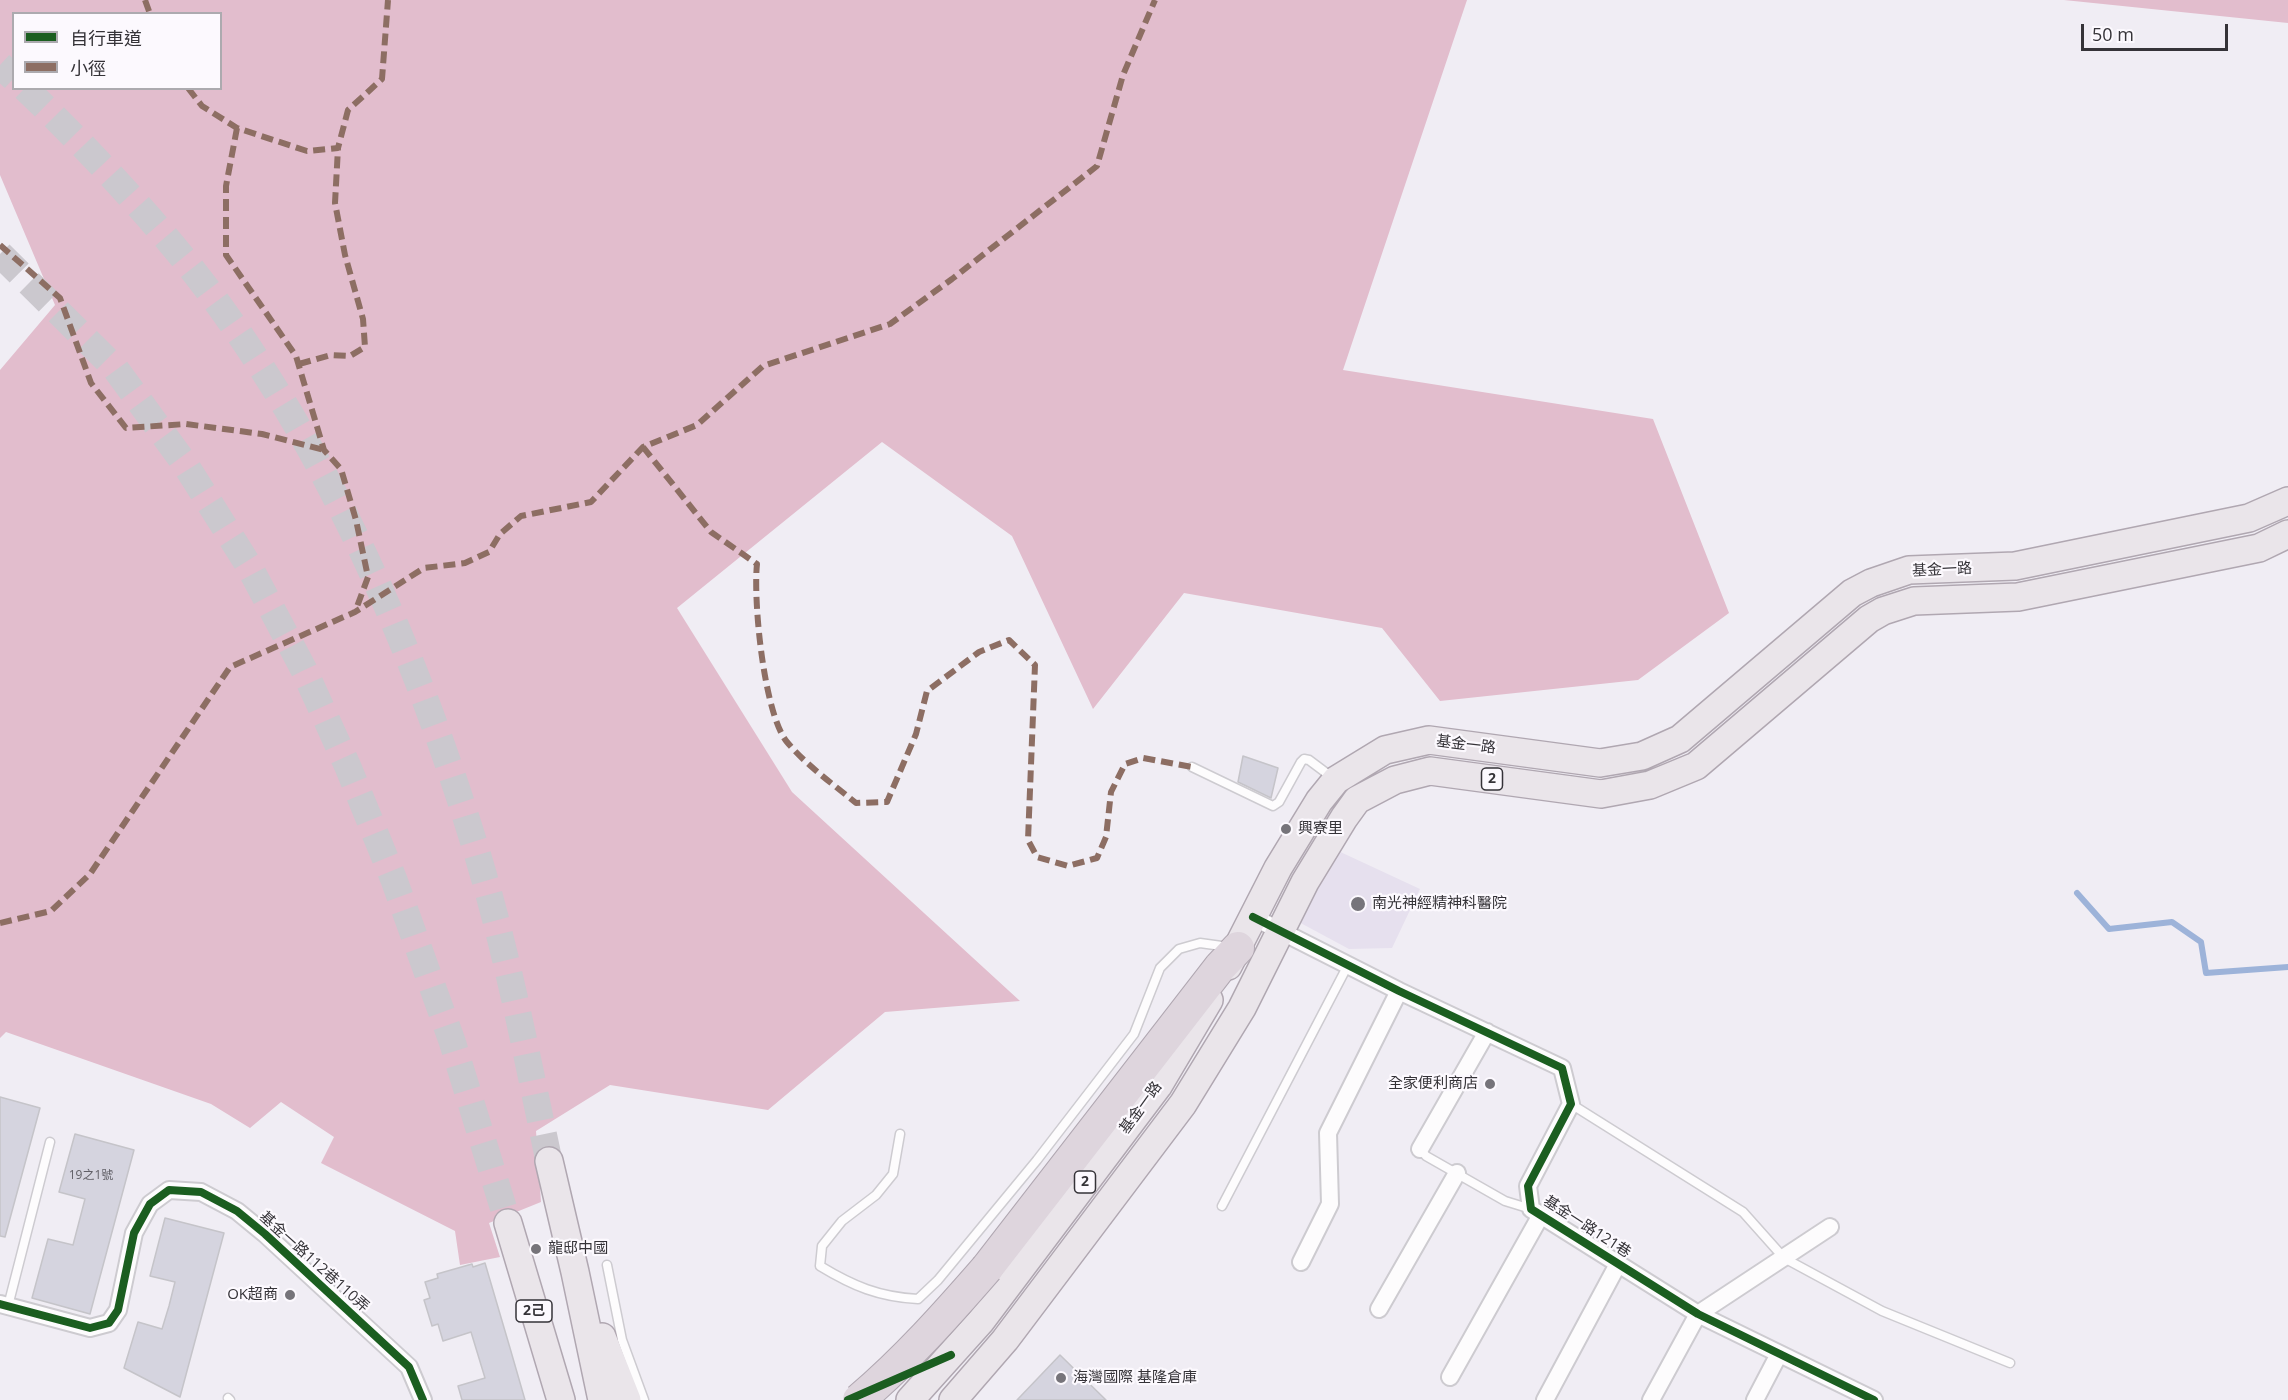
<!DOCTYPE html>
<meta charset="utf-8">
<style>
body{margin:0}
#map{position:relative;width:2288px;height:1400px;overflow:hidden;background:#f0edf4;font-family:"Open Sans","Noto Sans TC",sans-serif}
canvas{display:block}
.legend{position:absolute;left:12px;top:12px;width:210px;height:78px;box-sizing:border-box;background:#fcf9fe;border:2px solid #acaaaf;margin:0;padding:8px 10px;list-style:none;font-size:18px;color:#353338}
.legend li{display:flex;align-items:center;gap:12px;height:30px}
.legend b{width:30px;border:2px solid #acaaaf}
.scale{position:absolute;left:2081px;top:24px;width:147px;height:27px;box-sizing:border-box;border:3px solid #353338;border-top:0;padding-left:8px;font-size:18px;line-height:21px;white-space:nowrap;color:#353338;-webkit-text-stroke:4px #fcf9fe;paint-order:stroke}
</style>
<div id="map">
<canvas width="2288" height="1400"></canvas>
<ul class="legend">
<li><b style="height:8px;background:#1b5e20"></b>自行車道</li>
<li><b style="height:8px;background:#8d6e63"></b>小徑</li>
</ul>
<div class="scale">50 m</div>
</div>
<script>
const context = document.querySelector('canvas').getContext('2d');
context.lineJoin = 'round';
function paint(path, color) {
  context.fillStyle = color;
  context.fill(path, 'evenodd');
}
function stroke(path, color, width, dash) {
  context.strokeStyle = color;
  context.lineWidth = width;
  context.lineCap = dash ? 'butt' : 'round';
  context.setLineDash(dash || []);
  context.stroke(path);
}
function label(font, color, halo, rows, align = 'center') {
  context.font = font + ' "Open Sans","Noto Sans TC",sans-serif';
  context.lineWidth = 4.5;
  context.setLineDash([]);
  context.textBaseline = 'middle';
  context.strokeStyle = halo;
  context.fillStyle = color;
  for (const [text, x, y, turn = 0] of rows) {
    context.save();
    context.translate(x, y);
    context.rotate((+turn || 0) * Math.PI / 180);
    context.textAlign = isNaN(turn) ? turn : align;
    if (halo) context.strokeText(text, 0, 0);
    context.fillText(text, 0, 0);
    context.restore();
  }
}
paint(new Path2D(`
 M1334 849 1420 889 1392 948 1349 949 1295 920Z`), '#e6e0ee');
paint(new Path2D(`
 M0 0H1467L1343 370 1653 419 1729 613 1638 680 1440 701 1382 628 1184 593 1093 709 1012 536 882 442 677 608 792 792 1020 1001 885 1012 768 1110 610 1085 536 1131 541 1202 489 1223 500 1257 460 1265 455 1231 321 1163 334 1137 281 1102 250 1128 211 1104 6 1032 0 1038V370L55 305 0 175ZM14 14H220V88H14Z
 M2064 0H2288V23Z`), '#e2bdcd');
stroke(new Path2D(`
 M2077 893 2109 929 2172 922 2201 942 2206 973 2288 967`), '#9db3d9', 6);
const building = new Path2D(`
 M1243 756 1278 768 1271 798 1238 782Z
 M0 1097 40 1108 5 1237 0 1236Z
 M75 1134 134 1150 90 1314 32 1298 48 1239 73 1245 85 1199 59 1192Z
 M165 1218 224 1233 180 1397 124 1368 138 1322 162 1329 169 1306 175 1282 150 1276Z
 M485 1263 510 1348 525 1400H462L458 1386 485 1378 471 1332 443 1341 438 1324 432 1326 424 1300 430 1298 425 1282 438 1278 437 1274 472 1264 473 1267Z
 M1060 1355 1106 1400H1017Z`);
paint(building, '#d5d4df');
stroke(building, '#c5c4c9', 1.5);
stroke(new Path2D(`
 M0 65 14 78
 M25 88C81 142 134 198 183 258 316 423 411 638 473 840 506 945 526 1053 549 1161
 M0 254 115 368 185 464 249 566 304 670 348 767 394 880 452 1041 508 1223`), '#cbc8ce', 27, [27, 14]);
const lane = new Path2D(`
 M1192 767 1273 806 1279 802 1301 762 1304 759 1309 760 1333 778
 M1571 1104 1743 1212 1784 1258 1882 1311 2010 1363
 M900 1134 893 1174 876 1195 842 1221 822 1246 820 1266C853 1286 879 1297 918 1299L938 1280 1037 1160 1134 1034 1160 968 1179 949 1200 943 1229 947
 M1420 1149 1426 1156 1505 1201 1531 1209
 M1222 1206 1348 965
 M607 1265 622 1340 644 1400
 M8 1306 50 1142
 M228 1398 230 1400`);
const street = new Path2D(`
 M1253 917 1399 991 1562 1068 1571 1104 1528 1186 1531 1209 1698 1314 1874 1400
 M1420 1149 1487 1032
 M1301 1262 1330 1204 1328 1133 1399 991
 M0 1304 90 1328 109 1323 118 1310 134 1233 150 1204 169 1190 201 1192 237 1211 265 1234 409 1367 423 1400
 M1379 1309 1457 1173
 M1450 1377 1541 1215
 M1545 1400 1618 1264
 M1651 1400 1698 1314 1830 1227
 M1755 1400 1779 1354`);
const primary = new Path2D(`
 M1228 966 1278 868 1319 801 1336 780 1385 750 1429 740 1600 763 1642 756 1680 739 1852 593 1871 583 1909 570 2015 566 2249 518 2288 501
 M549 1161 575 1272 602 1400
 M508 1223 561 1400
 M602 1337 627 1400
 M910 1400 981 1321 1158 1086 1209 1000
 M953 1400 1005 1340 1183 1104 1242 1008 1305 882 1344 818 1357 800 1395 780 1430 771 1601 794 1650 785 1696 766 1869 619 1883 611 1914 601 2018 597 2259 548 2288 534`);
const highway = new Path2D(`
 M987 1268 1220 967 1238 948`);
stroke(lane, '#cdcbd0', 11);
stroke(street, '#cdcbd0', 20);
stroke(primary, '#b0a7b1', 30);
stroke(highway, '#b0a7b1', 34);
stroke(lane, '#fdfcfd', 8);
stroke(street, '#fdfcfd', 16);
stroke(primary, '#eae5ea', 27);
stroke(highway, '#ded5dd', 32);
const highwayBridge = new Path2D(`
 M859 1400C906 1360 947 1314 987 1268`);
stroke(highwayBridge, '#b0a7b1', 34, []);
stroke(highwayBridge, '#ded5dd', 32);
stroke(new Path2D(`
 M145 0 150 14
 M188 88 202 106 237 128 307 151 338 148 348 110 382 79 388 0
 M237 128 226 186V255L296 356 324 450 341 469 356 520 368 577 355 612
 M0 245 60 298 91 383 126 428 186 424 262 434 324 450
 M299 364 331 355 350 356 365 347 363 319 345 255 335 203 338 148
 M643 447 711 532 757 564C753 601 764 714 787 742 806 765 833 784 856 803L887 802 916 734 927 691 979 652 1009 640 1035 665 1028 840 1037 857 1068 866 1097 858 1106 837 1111 792 1125 764 1143 758 1192 767
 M0 923 51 911 90 874 230 667 355 612 424 568 465 563 489 552 500 534 521 516 591 502 643 447 697 425 763 366 890 324 952 279 1097 166 1123 75 1155 0`), '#8d6e63', 6, [12, 6]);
stroke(new Path2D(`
 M1253 917 1399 991 1562 1068 1571 1104 1528 1186 1531 1209 1698 1314 1874 1400
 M0 1304 90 1328 109 1323 118 1310 134 1233 150 1204 169 1190 201 1192 237 1211 265 1234 409 1367 423 1400
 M848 1400 951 1355`), '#1b5e20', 8);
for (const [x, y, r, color] of [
 [1286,829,6,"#76747a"],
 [1358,904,8,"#76747a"],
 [1490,1084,6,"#76747a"],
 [536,1249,6,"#76747a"],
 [290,1295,6,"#76747a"],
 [1061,1378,6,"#76747a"]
]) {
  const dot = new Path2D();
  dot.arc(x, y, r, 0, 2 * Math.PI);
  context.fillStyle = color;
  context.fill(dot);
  stroke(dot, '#fcf9fe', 2);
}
label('12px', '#605f66', null, [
 ["19之1號",91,1176]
]);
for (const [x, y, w] of [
 [1492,779,21],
 [1085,1182,21],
 [534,1311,36]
]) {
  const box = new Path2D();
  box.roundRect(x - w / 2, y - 11, w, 22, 4.5);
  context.fillStyle = '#fcf9fe';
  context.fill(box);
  stroke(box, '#353338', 1.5);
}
label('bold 14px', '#353338', null, [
 ["2",1492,779],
 ["2",1085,1182],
 ["2己",534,1311]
]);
label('15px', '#353338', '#fcf9fe', [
 ["基金一路",1942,570,-3],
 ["基金一路",1466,745,7],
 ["基金一路",1141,1108,-54],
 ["基金一路121巷",1587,1227,33],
 ["基金一路112巷110弄",314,1262,42]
]);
label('15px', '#353338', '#fcf9fe', [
 ["興寮里",1298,829],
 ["南光神經精神科醫院",1372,904],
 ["全家便利商店",1478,1084,"right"],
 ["龍邸中國",548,1249],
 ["OK超商",278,1295,"right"],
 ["海灣國際 基隆倉庫",1073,1378]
], 'left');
</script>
